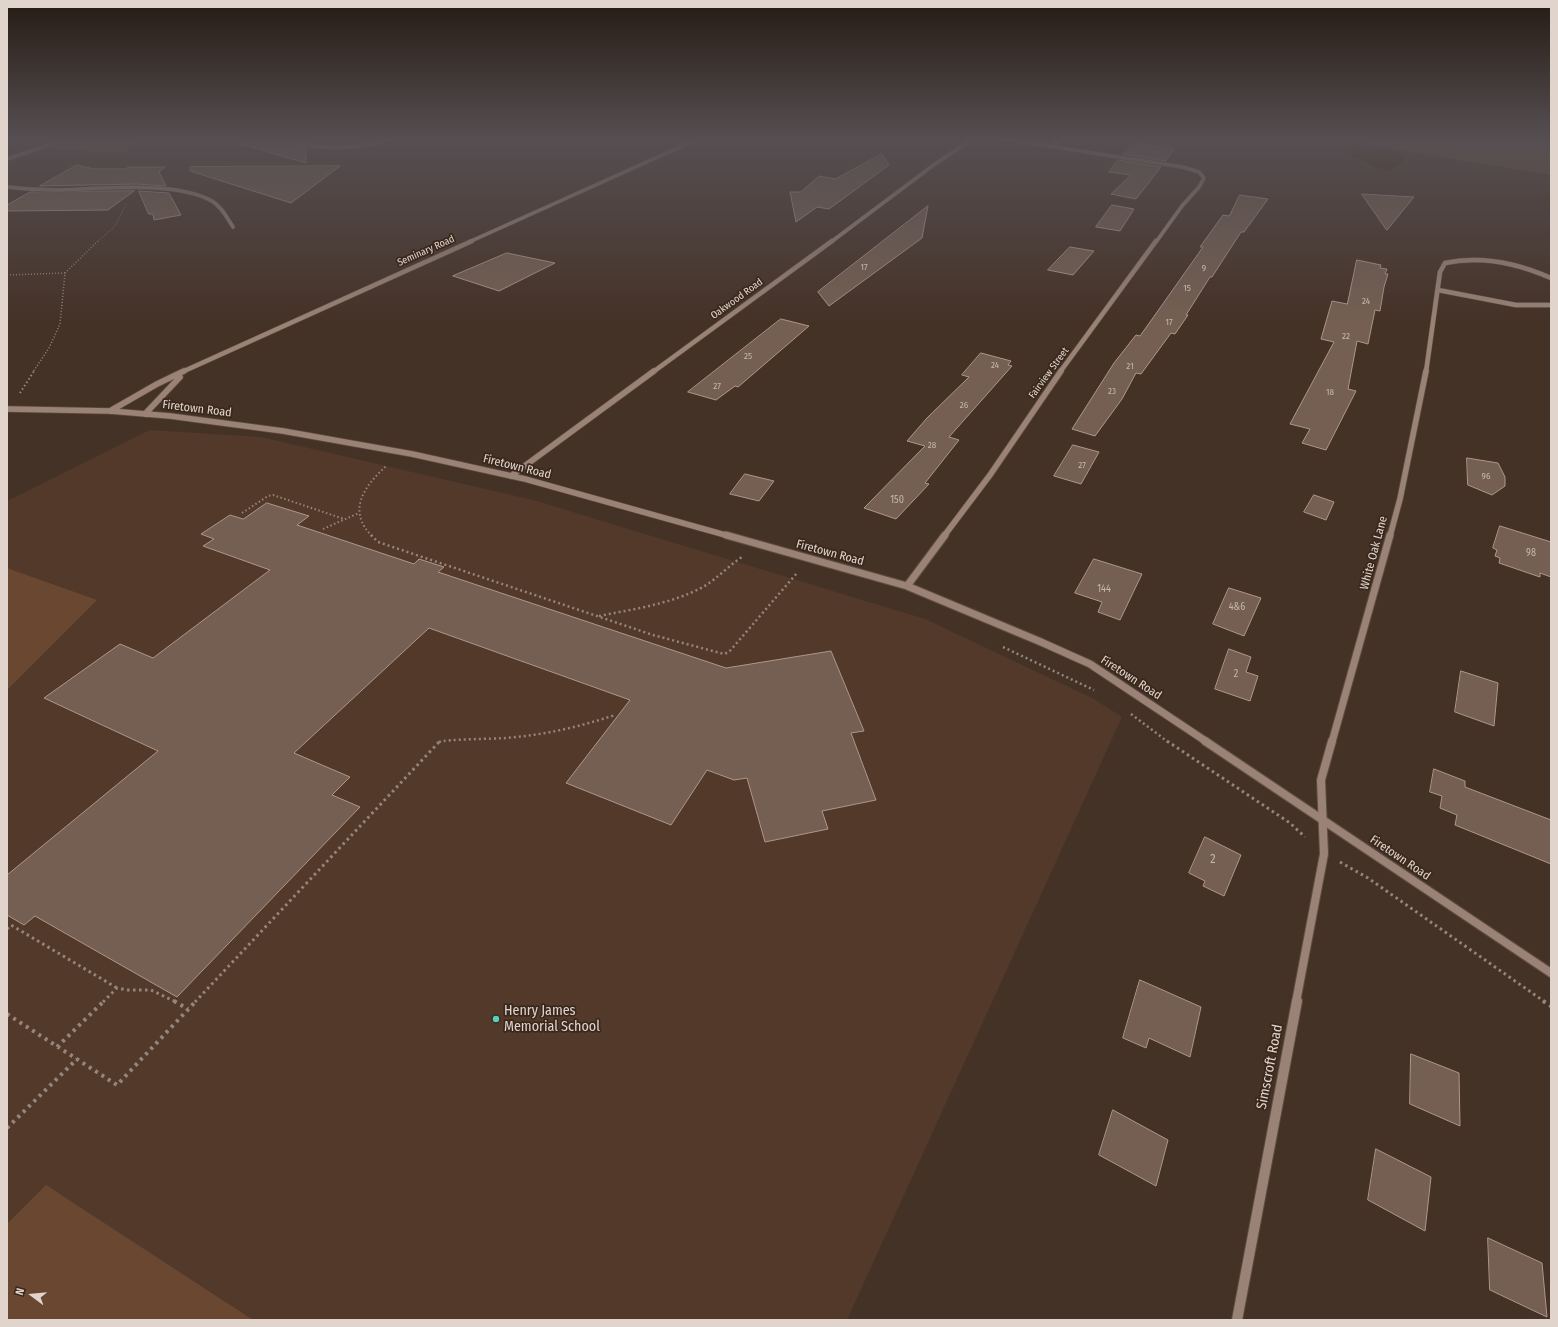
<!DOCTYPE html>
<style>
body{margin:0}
#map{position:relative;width:1558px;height:1327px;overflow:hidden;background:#453227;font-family:"Fira Sans Condensed",sans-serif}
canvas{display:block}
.frame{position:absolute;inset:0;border:8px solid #e0d4cc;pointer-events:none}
.north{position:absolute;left:12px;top:1275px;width:40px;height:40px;-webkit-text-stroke:3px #3a281d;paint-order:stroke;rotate:286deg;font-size:11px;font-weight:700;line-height:16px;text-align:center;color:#e0d4cc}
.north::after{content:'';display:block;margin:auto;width:14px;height:18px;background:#e0d4cc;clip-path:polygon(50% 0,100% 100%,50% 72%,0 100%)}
</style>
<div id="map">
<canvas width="1558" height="1327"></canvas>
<div class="frame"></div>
<div class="north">N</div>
</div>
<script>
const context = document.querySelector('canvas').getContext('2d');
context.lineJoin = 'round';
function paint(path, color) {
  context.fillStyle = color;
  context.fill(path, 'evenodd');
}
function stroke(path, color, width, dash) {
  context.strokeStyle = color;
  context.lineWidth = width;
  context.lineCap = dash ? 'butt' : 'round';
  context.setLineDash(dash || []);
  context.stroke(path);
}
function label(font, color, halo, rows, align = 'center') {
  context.font = font + ' "Fira Sans Condensed",sans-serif';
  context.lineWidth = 3.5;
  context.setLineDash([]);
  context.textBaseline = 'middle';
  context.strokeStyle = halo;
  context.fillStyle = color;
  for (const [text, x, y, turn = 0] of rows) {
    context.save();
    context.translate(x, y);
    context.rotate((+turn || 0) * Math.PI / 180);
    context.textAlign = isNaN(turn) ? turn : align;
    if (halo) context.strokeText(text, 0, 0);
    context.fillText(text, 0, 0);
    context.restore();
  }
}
paint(new Path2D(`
 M150 430 261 437 533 500 925 619 1094 699 1122 717 847 1320H7V501Z`), '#52392a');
paint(new Path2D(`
 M74 138H138L125 153 46 149Z
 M1366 138H1551V175L1363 144Z
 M7 568 97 600 7 690Z
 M46 1185 253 1320H7V1224Z`), '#6a4731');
paint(new Path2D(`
 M1354 145C1370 146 1387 144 1399 155 1402 158 1404 158 1405 162 1385 175 1380 169 1361 160 1356 158 1351 157 1347 153L1346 149Z`), '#3a1a03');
const building = new Path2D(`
 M241 138H285L287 141 306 147V163L240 144Z
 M1134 143 1162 147 1165 144 1174 149 1166 161 1123 154Z
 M882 154 889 165 829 209 817 207 796 222 790 192H801L819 176 835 179Z
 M1118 160 1161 167 1136 199 1111 194 1131 175 1109 172Z
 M77 165 94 169H126L128 167H165L159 172 166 186 136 184 40 186Z
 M340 166 291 203 190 171V167Z
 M134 191 108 210 7 211V205L30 192Z
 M139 191 169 193 181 215 154 220 153 214H149Z
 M1362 194 1414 197 1387 230Z
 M1240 195 1268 199 1244 232H1241L1212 277H1210L1186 315H1188L1175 334 1171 333 1141 374 1136 373 1122 399 1095 436 1072 429 1114 363 1136 335 1140 336 1155 315 1203 247H1200L1223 215 1229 216Z
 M1112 205 1134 209 1120 231 1096 227Z
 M928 206 922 238 829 306 818 292Z
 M1070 247 1094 251 1073 275 1048 270Z
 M507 253 555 263 499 291 453 276Z
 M1357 260 1381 265 1380 268 1387 269 1385 274H1388L1384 287 1380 311 1375 310 1368 344 1357 341 1348 389 1356 391 1326 450 1302 443 1310 429 1290 424 1334 342 1321 339 1332 301 1347 304Z
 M781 319 809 326 738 387 735 386 716 400 688 392Z
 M981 353 1011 361 1008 365 1012 366 949 437 959 440 925 483 929 484 896 519 864 508 925 446 907 441 927 418 969 377 962 375Z
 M1073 445 1099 452 1081 484 1054 476Z
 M1467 458 1498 463 1505 477V486L1492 495 1468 485Z
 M745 474 774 481 759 501 730 494Z
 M1314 495 1334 502 1326 520 1304 512Z
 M267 503 309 516 297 525 414 564 419 559 444 567 438 572 726 668 831 651 864 731 851 733 876 800 822 811 828 829 765 842 747 778 734 780 707 770 671 825 566 783 630 700 429 628 294 753 350 777 332 795 360 807 177 997 35 916 24 925 7 915V875L158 751 44 698 120 644 153 658 270 570 203 546 214 539 201 534 230 515 243 519Z
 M1500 526 1551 542V577L1540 573V577L1499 563 1500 558 1495 556 1497 550 1493 548Z
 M1094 559 1142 574 1120 620 1098 612 1102 602 1075 593Z
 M1229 588 1261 598 1244 636 1213 624Z
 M1229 649 1251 657 1246 672 1258 676 1250 701 1215 689Z
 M1461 671 1498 683 1494 726 1455 712Z
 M1434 769 1465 781V787L1551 820V864L1455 825 1457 815 1440 808 1442 796 1430 792Z
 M1205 837 1241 855 1224 896 1203 886 1205 881 1189 873Z
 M1140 980 1201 1007 1190 1057 1149 1038 1146 1048 1123 1038Z
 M1411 1054 1459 1073 1460 1126 1410 1104Z
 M1113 1110 1168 1140 1156 1186 1099 1155Z
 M1376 1149 1431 1177 1425 1231 1368 1200Z
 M1488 1238 1542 1263 1547 1317 1490 1290Z`);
paint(building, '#745f52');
stroke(building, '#ae978a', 1);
const minorFar5 = new Path2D(`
 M288 138C319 153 363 148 394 138
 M998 138 1183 167 1199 172 1204 178 1199 187 1182 206 1156 242
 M1051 146 1062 138
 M7 159 70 138
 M7 187C23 189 39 190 56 190 98 189 175 180 212 201 222 207 227 218 233 227
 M469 242 700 138
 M831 242 935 164 974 138`);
const minorFar4 = new Path2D(`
 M1438 290 1516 305H1551
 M182 372 472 241
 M653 372 832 241
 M1060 372 1156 241
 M1426 372 1440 272 1445 263C1482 255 1517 263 1551 278`);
const minorFar3 = new Path2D(`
 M7 409 110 411 170 416 283 431 412 454 525 479 729 536
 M110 411 157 384 184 371
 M145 414 180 377
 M511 476 654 371
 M944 536 990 475 1061 371
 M1390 536 1400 499 1426 371`);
const minorFar2 = new Path2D(`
 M726 535 907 586 1041 642 1090 664 1207 742
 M907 586 945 535
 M1332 742 1390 535`);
const minorFar1 = new Path2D(`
 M1205 741 1551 973
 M1296 1002 1324 854 1321 780 1332 741`);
const minor = new Path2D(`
 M1237 1320 1297 1001`);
stroke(minorFar5, '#5e4e44', 4.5);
stroke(minorFar4, '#5e4e44', 5.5);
stroke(minorFar3, '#5e4e44', 7);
stroke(minorFar2, '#5e4e44', 9);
stroke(minorFar1, '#5e4e44', 10);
stroke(minor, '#5e4e44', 12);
stroke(new Path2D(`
 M97 242 115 226 127 203`), '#95857c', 1, [1, 1.5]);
stroke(new Path2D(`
 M65 273 98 241
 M7 275 65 273 60 324 49 348 33 372`), '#95857c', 1.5, [1, 2]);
stroke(new Path2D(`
 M20 393 34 371
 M242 513 268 496 273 495 344 519
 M323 529 359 513
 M372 536C346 510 365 486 386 466`), '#95857c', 2, [1.5, 2.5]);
stroke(new Path2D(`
 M371 535 378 542 653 635 724 654 729 652 797 573
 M599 616C634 609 671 604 703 587 717 579 728 566 742 557
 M1003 647 1094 690
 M1131 714 1168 742
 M439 742C445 739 494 739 506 738 544 735 579 727 615 715`), '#95857c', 2.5, [2, 3]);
stroke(new Path2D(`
 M1167 741 1290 823 1305 837
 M1340 862 1368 878 1545 1002
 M7 929 11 925 117 988
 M103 1002 117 988 128 990H151L176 1002
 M195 1002 440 741`), '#95857c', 3, [2.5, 3.5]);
stroke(new Path2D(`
 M174 1001 188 1009
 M1543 1001 1551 1006
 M7 1014 117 1085 196 1001
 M57 1047 104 1001
 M7 1128 77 1059`), '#95857c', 4, [3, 4.5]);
stroke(minorFar5, '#9a8376', 3.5);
stroke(minorFar4, '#9a8376', 4.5);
stroke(minorFar3, '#9a8376', 5.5);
stroke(minorFar2, '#9a8376', 7);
stroke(minorFar1, '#9a8376', 8);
stroke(minor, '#9a8376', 10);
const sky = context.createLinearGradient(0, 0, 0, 324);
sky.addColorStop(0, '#261c15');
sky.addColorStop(0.43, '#564f52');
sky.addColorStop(1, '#564f5200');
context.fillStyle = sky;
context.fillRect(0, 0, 1558, 324);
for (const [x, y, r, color] of [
 [496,1019,4,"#5acebd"]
]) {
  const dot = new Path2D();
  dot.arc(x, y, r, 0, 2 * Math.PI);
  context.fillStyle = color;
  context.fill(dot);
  stroke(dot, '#3a281d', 1.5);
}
label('9px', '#c5b7ae', null, [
 ["17",864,267],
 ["9",1204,268],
 ["15",1187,288],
 ["24",1366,301],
 ["17",1169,322],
 ["22",1346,336],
 ["25",748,356],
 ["24",995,365],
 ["21",1130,366],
 ["27",717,386],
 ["23",1112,391],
 ["18",1330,392],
 ["26",964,405],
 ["28",932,445],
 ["27",1082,465],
 ["96",1486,476]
]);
label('10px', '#e0d4cc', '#3a281d', [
 ["Seminary Road",426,251,-24],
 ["Oakwood Road",737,299,-36],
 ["Fairview Street",1049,373,-54]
]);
label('10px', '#c5b7ae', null, [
 ["150",897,500],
 ["98",1531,553],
 ["144",1104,589],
 ["4&6",1237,607],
 ["2",1236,674]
]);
label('12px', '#e0d4cc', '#3a281d', [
 ["Firetown Road",197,409,7],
 ["Firetown Road",517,467,14],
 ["Firetown Road",830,553,15],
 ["White Oak Lane",1374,553,-75],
 ["Firetown Road",1131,678,33],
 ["Firetown Road",1400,858,34]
]);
label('12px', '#c5b7ae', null, [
 ["2",1213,860]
]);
label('14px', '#e0d4cc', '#3a281d', [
 ["Henry James",504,1011],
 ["Memorial School",504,1027]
], 'left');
label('14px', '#e0d4cc', '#3a281d', [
 ["Simscroft Road",1270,1067,-79]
]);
</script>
